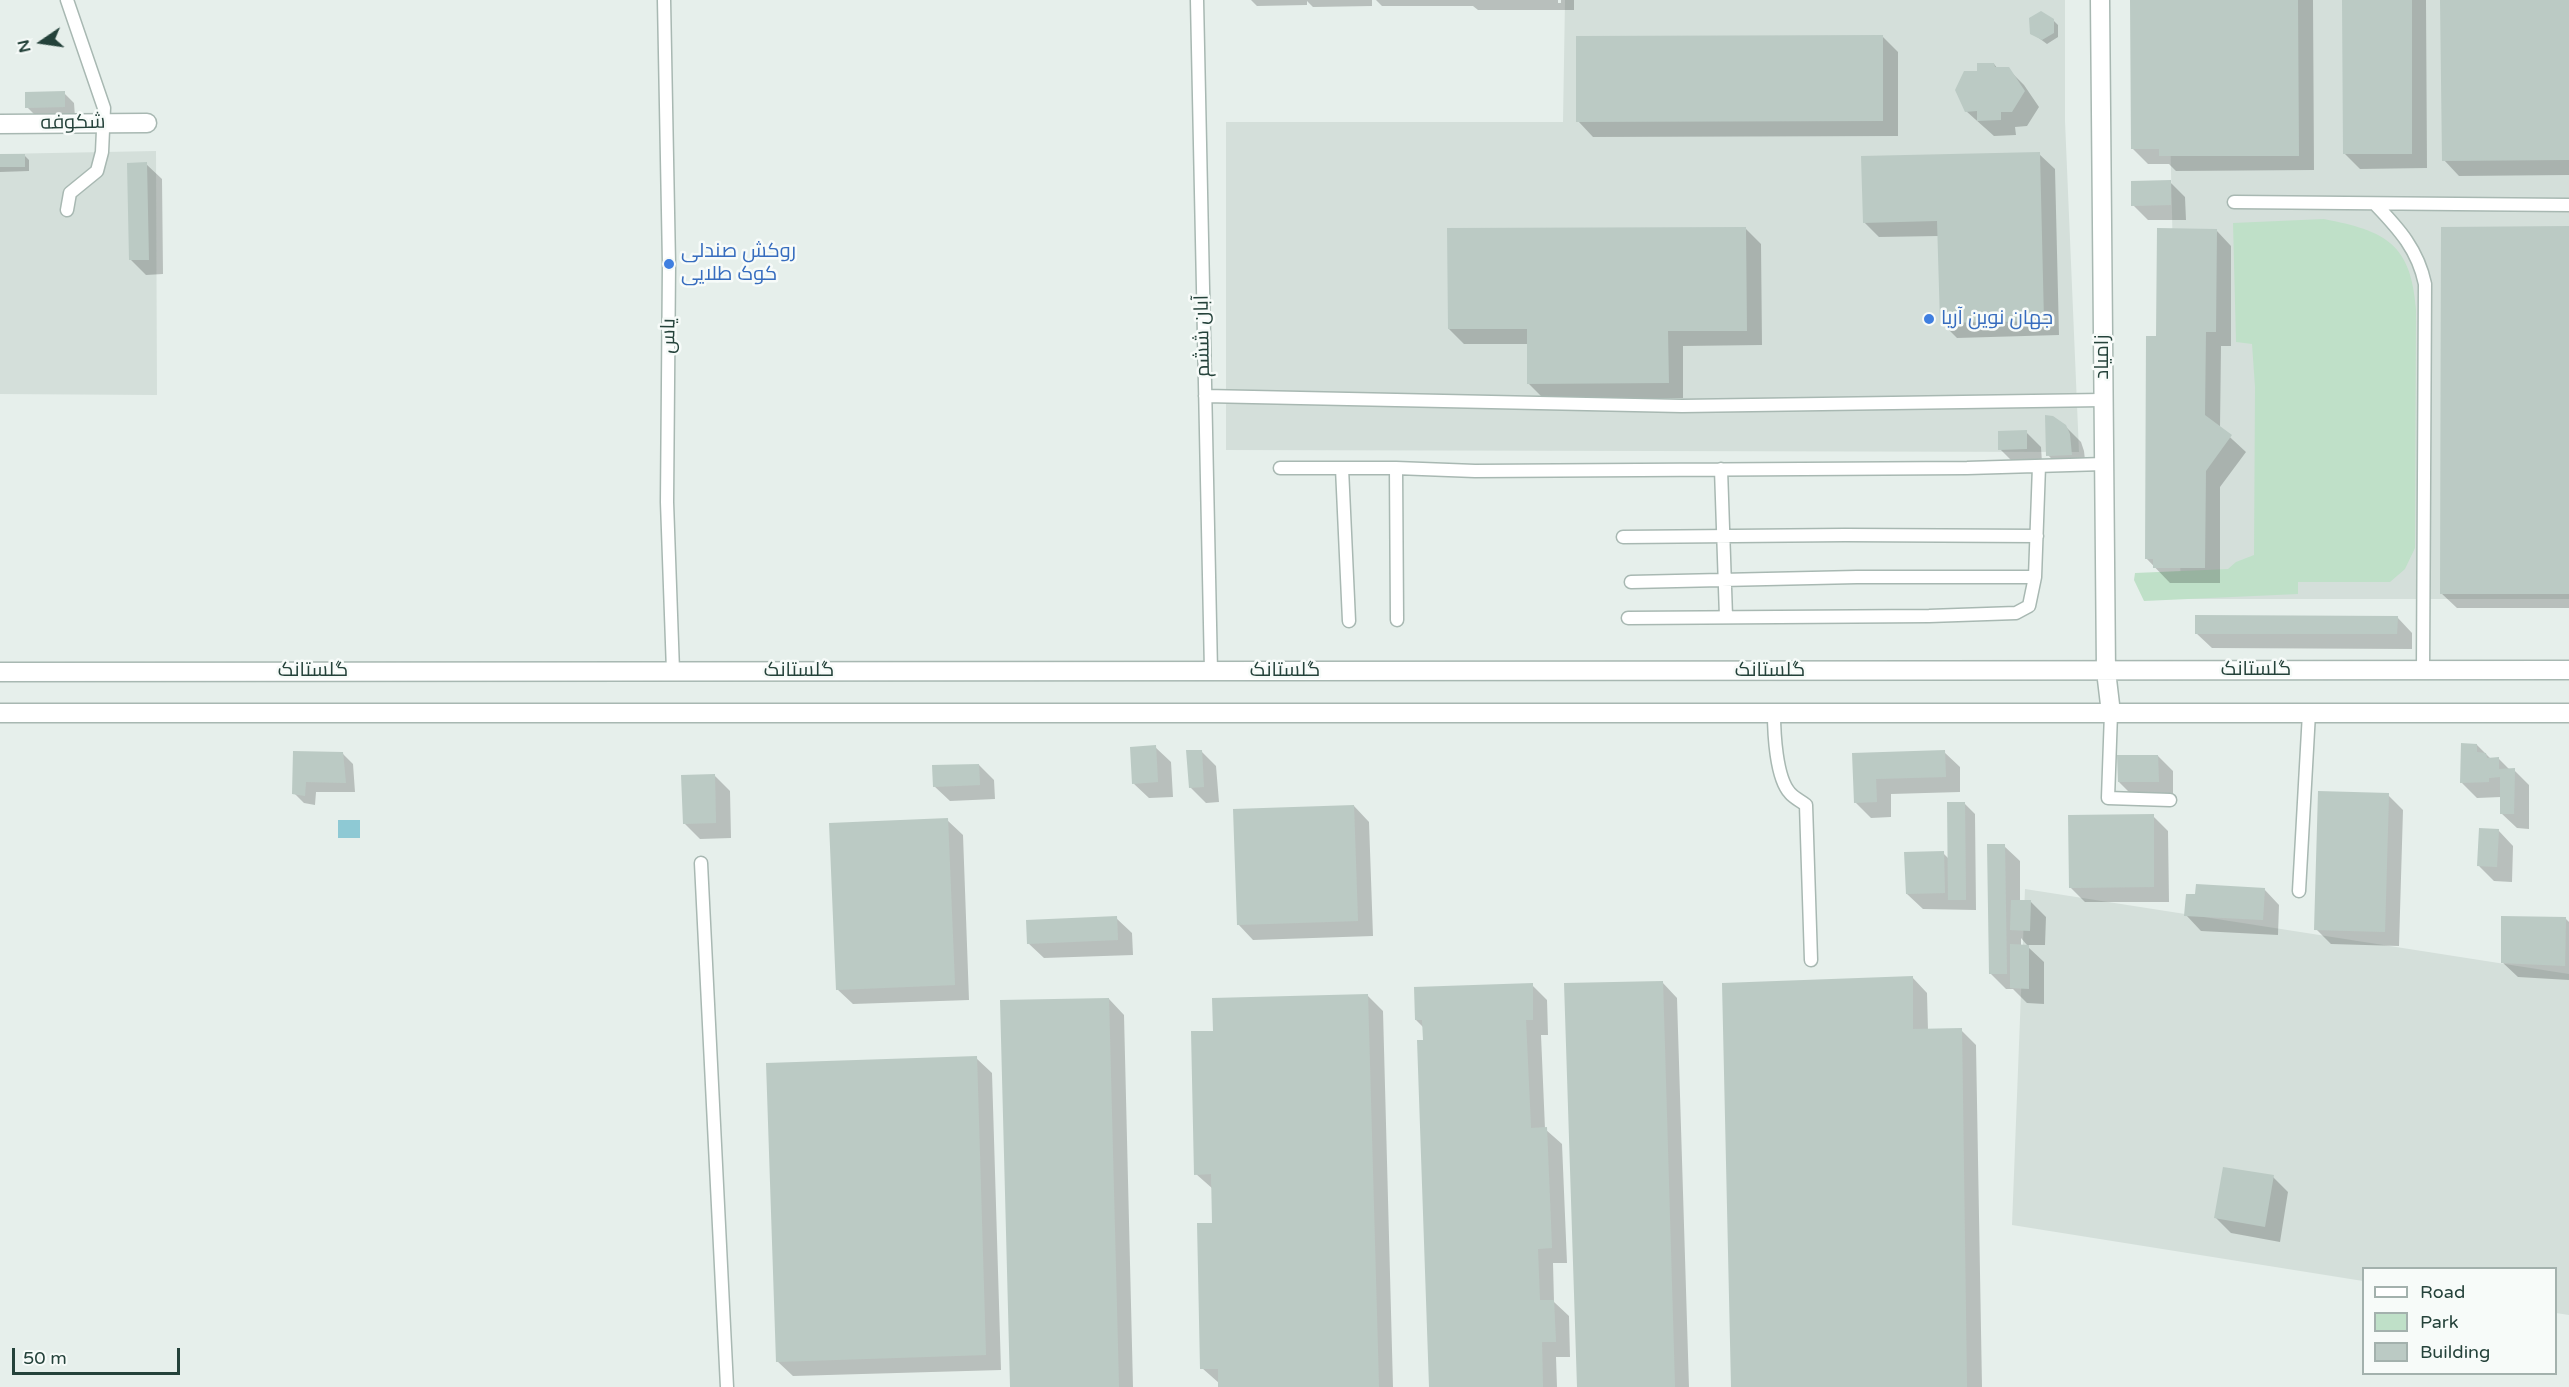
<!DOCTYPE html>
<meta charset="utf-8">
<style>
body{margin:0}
#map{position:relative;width:2569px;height:1387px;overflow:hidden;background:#e6efeb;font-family:"Varela Round",sans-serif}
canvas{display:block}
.legend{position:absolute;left:2362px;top:1267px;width:195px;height:108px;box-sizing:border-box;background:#f7fbf9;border:2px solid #a3b1ad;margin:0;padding:8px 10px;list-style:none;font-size:18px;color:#24423a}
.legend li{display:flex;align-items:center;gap:12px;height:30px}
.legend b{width:30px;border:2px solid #a3b1ad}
.north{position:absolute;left:12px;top:12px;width:60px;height:60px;-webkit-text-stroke:4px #f7fbf9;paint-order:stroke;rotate:257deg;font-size:16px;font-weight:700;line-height:24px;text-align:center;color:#24423a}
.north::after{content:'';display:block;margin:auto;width:21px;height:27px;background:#24423a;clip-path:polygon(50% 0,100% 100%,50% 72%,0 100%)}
.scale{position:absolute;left:12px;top:1348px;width:168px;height:27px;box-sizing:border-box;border:3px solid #24423a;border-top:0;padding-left:8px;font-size:18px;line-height:21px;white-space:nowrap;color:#24423a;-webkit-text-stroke:4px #f7fbf9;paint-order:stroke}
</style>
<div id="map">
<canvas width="2569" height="1387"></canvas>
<ul class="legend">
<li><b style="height:8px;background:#fff"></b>Road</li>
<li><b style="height:16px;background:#bfe0c8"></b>Park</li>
<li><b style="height:16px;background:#bbcac4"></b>Building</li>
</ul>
<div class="north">N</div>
<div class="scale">50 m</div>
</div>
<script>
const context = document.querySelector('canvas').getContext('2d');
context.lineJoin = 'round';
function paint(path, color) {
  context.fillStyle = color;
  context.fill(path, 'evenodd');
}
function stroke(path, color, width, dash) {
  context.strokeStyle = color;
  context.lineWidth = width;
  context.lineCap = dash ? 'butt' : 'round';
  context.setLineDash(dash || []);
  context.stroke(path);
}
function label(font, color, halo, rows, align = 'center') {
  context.font = font + ' "Varela Round",Cairo,sans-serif';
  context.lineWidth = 5;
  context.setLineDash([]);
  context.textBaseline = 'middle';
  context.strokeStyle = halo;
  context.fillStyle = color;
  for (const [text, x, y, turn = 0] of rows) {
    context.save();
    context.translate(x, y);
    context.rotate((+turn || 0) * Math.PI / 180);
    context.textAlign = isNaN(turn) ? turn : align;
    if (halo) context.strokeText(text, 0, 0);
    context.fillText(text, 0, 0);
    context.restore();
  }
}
paint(new Path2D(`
 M1565 0H2065V121L2079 452 1226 450V122H1563Z
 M2167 0H2569V599H2181Z
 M156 151 157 395 0 394V154Z
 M2025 889 2569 974V1315L2556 1313V1268H2364L2363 1281 2012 1225Z`), '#d4dfda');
paint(new Path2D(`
 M2324 219C2385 231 2411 243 2416 309L2415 548 2405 569 2390 582H2298V594L2144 601 2134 580 2135 573 2228 569 2236 562 2254 555 2255 387 2252 344 2236 342 2233 223Z`), '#bfe0c8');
paint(new Path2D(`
 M338 820H360V838H338Z`), '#8ec9d4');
paint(new Path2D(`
 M1251 0H1372V6L1313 7 1307 1V5L1257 6Z
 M1376 0H1558V3H1561V0H1574V10H1478L1473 6H1382Z
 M2132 0H2313L2314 170 2176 171 2169 164H2148L2132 148Z
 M2343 0H2426L2427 168 2360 169 2344 153Z
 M2442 0H2569V175L2459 176 2444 160Z
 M2053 20 2058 25V37L2047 44 2032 33Z
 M1882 36 1898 52V136L1593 137 1578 121Z
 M1994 64 1998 69H2008L2024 85 2039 107 2027 126 2015 127 2016 135 1994 136 1966 111 1979 73Z
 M64 93 74 103 75 117H37L27 107Z
 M2039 154 2055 169 2059 335 1957 338 1941 322 1939 236 1879 237 1864 222Z
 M24 155 29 160V171L0 172V156Z
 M146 164 162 179 163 274 146 275 130 259Z
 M2170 182 2185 197 2186 220H2148L2133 205Z
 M2569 228V608H2457L2441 593Z
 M1746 229 1761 244 1762 345 1683 346V398L1544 399 1528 383V344H1464L1449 329Z
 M2216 230 2231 246V346H2221L2220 428 2246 452 2220 487V583H2170L2146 558 2158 338Z
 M2065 426 2081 442 2084 451 2086 469 2063 471 2048 455Z
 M2026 432 2041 447 2042 463 2015 464 2000 449Z
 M2397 617 2412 633V649L2212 648 2196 633Z
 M2477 745 2491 759H2499L2510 770H2514L2529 785V829L2517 828 2501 813V797L2477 798 2462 783Z
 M1155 747 1171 762 1173 797 1149 798 1133 783Z
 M1201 751 1216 766 1219 802 1206 803 1190 787Z
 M1944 752 1960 767V792L1891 794V817L1871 818 1855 802 1854 755Z
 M294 753 343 754 353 764 355 792H316L315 805 304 803 294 793Z
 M2158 756 2173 771V796L2134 797 2119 782Z
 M979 765 994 780 995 799 950 801 934 786Z
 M714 775 730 791 731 838 700 839 684 823Z
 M2388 795 2403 810 2399 946 2331 944 2316 929Z
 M1965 804 1975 814 1976 910 1923 909 1907 894 1943 853 1949 859Z
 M1354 806 1369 822 1373 936 1253 940 1238 924Z
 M2153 816 2168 831 2169 902H2085L2070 887Z
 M947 820 963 835 969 1000 853 1004 837 989Z
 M2498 830 2513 846 2512 882 2494 881 2479 866Z
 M2004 846 2020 861V901L2031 902 2046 917 2045 945H2027L2021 938V946L2028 947 2044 962V1004L2027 1003 2013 989H2006L1990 973Z
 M2264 889 2279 905 2278 935 2201 931 2186 915Z
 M1116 918 1132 933 1133 955 1044 958 1028 943Z
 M2565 918 2569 922V980L2518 977 2502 962Z
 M1912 977 1927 993 1928 1031 1961 1030 1976 1045 1982 1387H1733Z
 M1662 982 1677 998 1689 1387H1578Z
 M1532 985 1547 1000 1548 1035H1541L1545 1129 1562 1144 1567 1263H1553L1554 1302 1569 1316 1570 1357H1556L1557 1387H1431L1424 1028 1416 1020Z
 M1368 996 1383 1011 1393 1387H1220L1219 1383 1202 1368 1214 1224 1213 1189 1196 1174 1215 1032Z
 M1109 999 1124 1015 1133 1387H1011Z
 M976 1058 992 1073 1001 1370 793 1376 777 1361Z
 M2273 1177 2288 1192 2280 1242 2231 1233 2216 1218Z`), '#0003');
paint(new Path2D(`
 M2130 0H2298L2299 156H2159V149H2131Z
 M2342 0H2412V154H2343Z
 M2440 0H2569V160L2442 161Z
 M2041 11 2054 19V33L2042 40 2030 34 2029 18Z
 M1883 35V121L1576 122V36Z
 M1977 63H1994L1995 67H2009L2025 91 2012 112H2001V120L1977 121V111L1965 112 1955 90 1964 71H1977Z
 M65 91V107L25 108V92Z
 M2040 152 2044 321 1940 323 1937 221 1863 223 1861 156Z
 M0 154H25V167H0Z
 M147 162 149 260H129L127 163Z
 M2171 180V205L2131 206V181Z
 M2569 226V594H2440L2441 227Z
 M1746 227 1747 331H1668L1669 383 1527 384V329H1448L1447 228Z
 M2157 228 2217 229 2216 332H2206L2205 415 2232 435 2206 471 2205 568H2153V559H2145L2146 336H2156Z
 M2045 415 2053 416 2066 425 2070 434 2072 455 2046 456Z
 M2027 430V449L1998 450V431Z
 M2195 615 2398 616 2397 634H2195Z
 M2461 743 2477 744V752L2486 753 2487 758 2499 757V769L2515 768 2514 814H2500V777L2489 778V782L2460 783Z
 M1156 745 1158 782 1132 784 1130 747Z
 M1186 750H1202L1204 787 1189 788Z
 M1945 750 1946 777 1876 779 1877 802 1854 803 1852 753Z
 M293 751 343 752 346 783 306 782 305 796 292 794Z
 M2117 755H2158L2159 782H2118Z
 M979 764 980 785 933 787 932 765Z
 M715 774 716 823 683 824 681 775Z
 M2318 791 2389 793 2385 932 2314 930Z
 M1947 802H1965L1966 900H1948Z
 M1354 805 1358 921 1237 925 1233 809Z
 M2154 814V887L2069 888 2068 815Z
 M948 818 955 985 836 990 829 823Z
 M2479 828 2499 829 2497 867 2477 866Z
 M1987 844H2005L2007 974H1989Z
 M1944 851 1945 893 1906 894 1904 852Z
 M2196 884 2265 888 2263 920 2184 916 2186 894H2195Z
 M2011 900H2031L2030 931 2010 930Z
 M1117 916 1118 940 1027 944 1026 920Z
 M2501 916 2566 917 2565 966 2501 963Z
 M2010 944 2029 945V989L2010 988Z
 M1913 976V1029L1962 1028 1967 1387H1731L1722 983Z
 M1663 981 1675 1387H1577L1564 983Z
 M1533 983V1020H1526L1531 1128 1547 1127 1552 1248 1538 1249 1540 1300H1554L1556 1342H1542L1543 1387H1429L1417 1040H1423L1422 1020H1415L1414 987Z
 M1368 994 1379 1387H1218V1369H1200L1197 1223H1212L1211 1174 1194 1175 1191 1031H1213L1212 998Z
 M1109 998 1119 1387H1010L1000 1000Z
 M977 1056 986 1355 776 1362 766 1063Z
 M2223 1167 2274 1175 2265 1227 2214 1218Z`), '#bbcac4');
const service = new Path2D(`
 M664 0 669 264 667 502 673 671
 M1197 0 1211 671
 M2234 202 2569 205
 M2376 205C2399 229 2418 250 2425 284L2423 670
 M67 210 70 193 97 171 102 152 104 108 67 0
 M1205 396 1682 406 2103 400
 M1280 468H1396L1475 471 1967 468 2104 464
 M1342 468 1349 621
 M1396 468 1397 620
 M1721 469 1726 617
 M1623 537 1845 535 2037 536
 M1631 582 1857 577H2035
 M1628 618 1929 616 2016 613 2029 606 2035 577 2039 466
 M1774 713C1774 733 1776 778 1790 793 1794 798 1801 801 1806 805L1811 960
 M2111 713 2108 798 2170 800
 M701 863 727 1387
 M2299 891 2309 713`);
const tertiary = new Path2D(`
 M2100 0 2106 671 2111 713
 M0 124 147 123
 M0 672 2569 670
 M0 713H2569`);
stroke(service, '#a8b8b2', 15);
stroke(tertiary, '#a8b8b2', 21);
stroke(service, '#fff', 12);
stroke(tertiary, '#fff', 18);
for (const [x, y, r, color] of [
 [669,264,6,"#3f7fe0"],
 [1929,319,6,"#3f7fe0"]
]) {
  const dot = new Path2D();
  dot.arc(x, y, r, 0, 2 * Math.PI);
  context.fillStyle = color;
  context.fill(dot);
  stroke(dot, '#f7fbf9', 2);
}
label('20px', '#24423a', '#f7fbf9', [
 ["شکوفه",73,123,-1],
 ["یاس",669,336,-89],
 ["آبان ششم",1203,336,-91],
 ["زامیاد",2103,357,-90],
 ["گلستانک",2256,670],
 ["گلستانک",313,671],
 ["گلستانک",799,671],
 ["گلستانک",1285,671],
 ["گلستانک",1770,671]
]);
label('20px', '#366cbe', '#f7fbf9', [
 ["روکش صندلی",681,252],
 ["کوک طلایی",681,275],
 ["جهان نوین آریا",1941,319]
], 'left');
</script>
